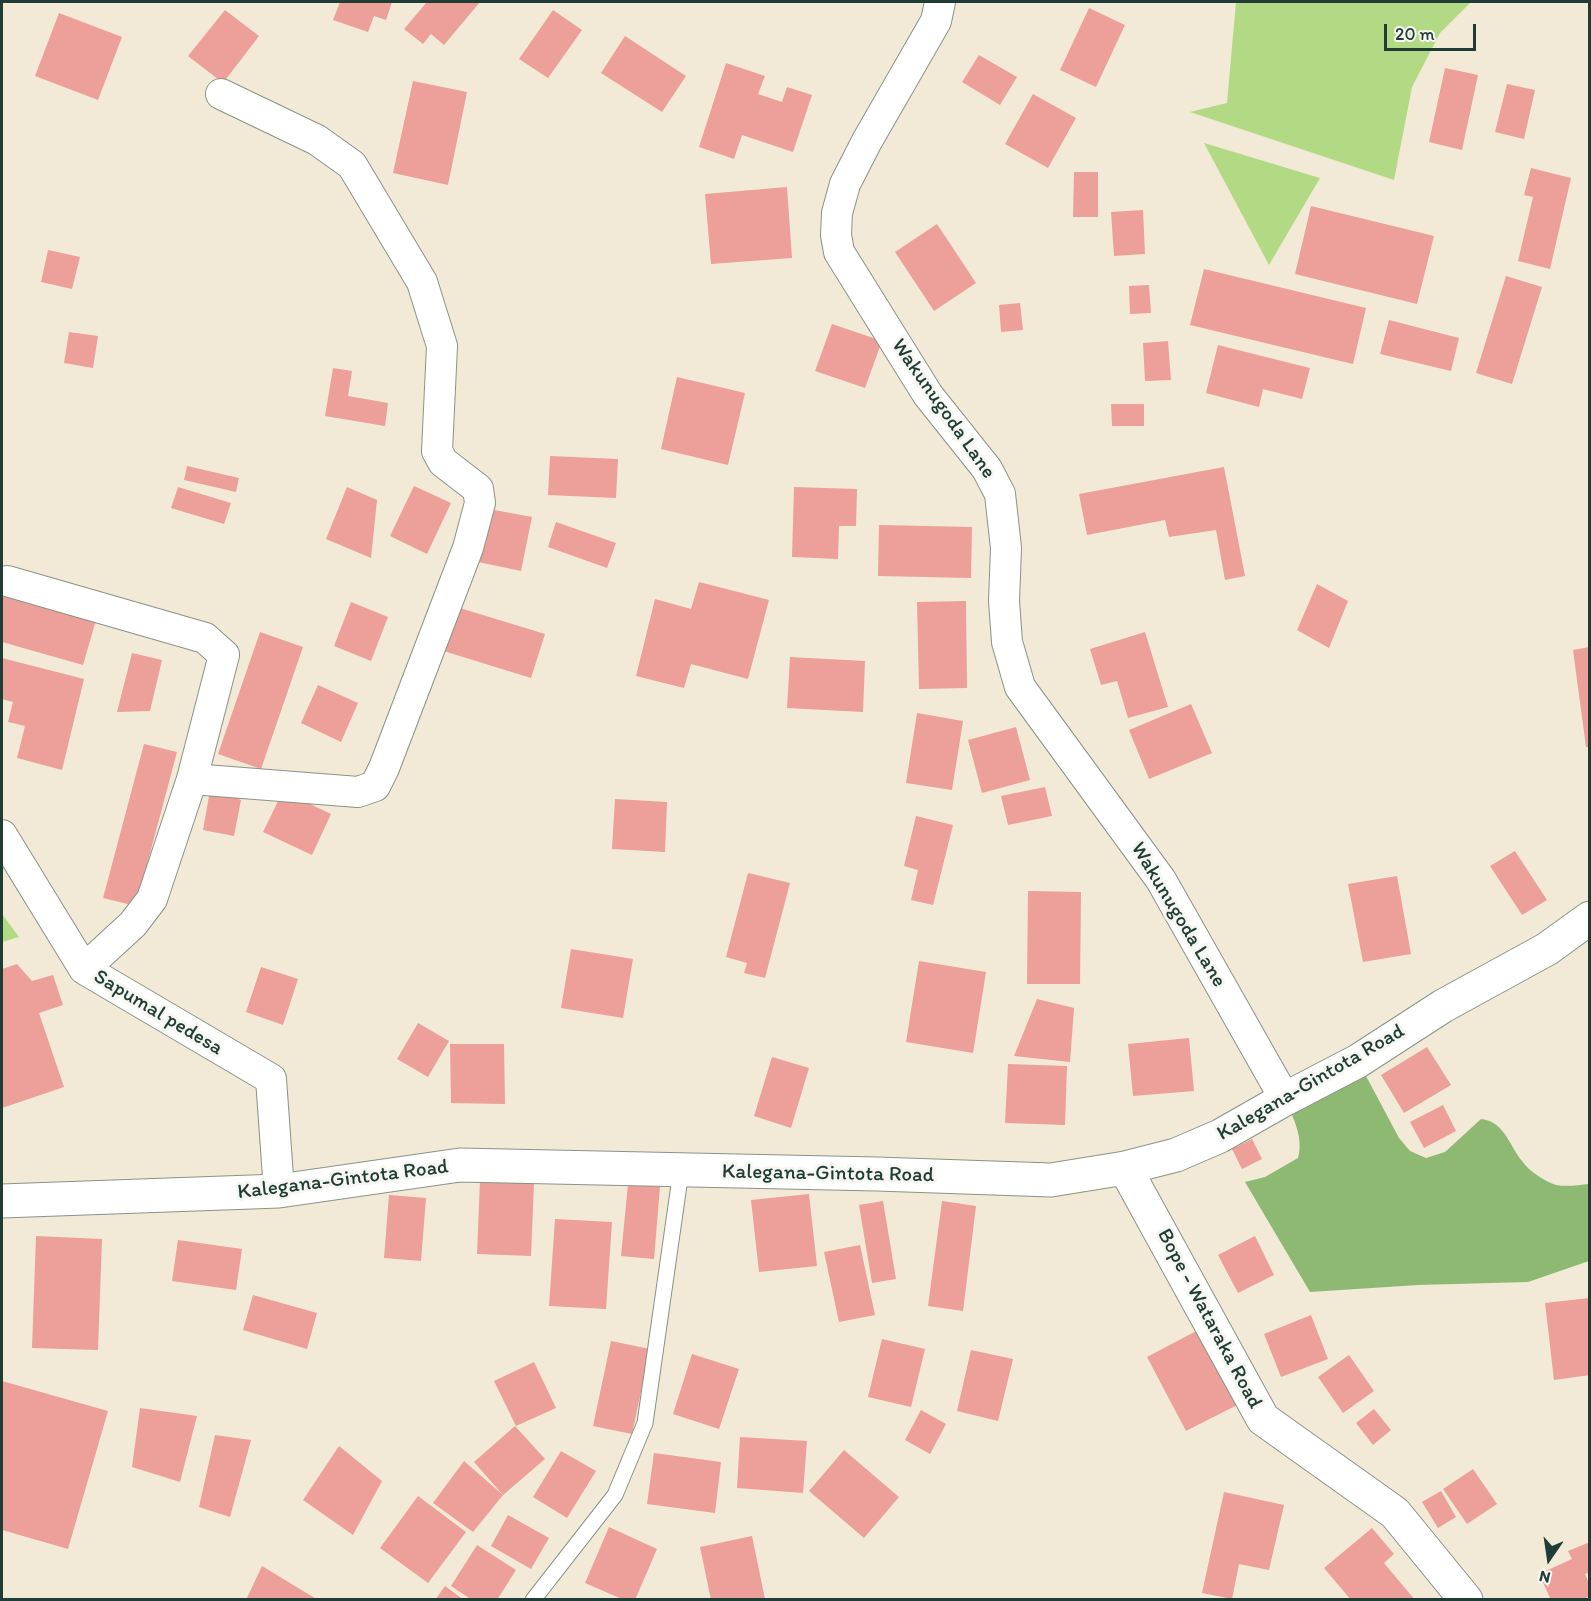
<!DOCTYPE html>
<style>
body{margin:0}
#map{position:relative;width:1591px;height:1601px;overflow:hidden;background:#f2ead7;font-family:Itim,sans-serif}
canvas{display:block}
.frame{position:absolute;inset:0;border:3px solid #1f3d34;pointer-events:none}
.north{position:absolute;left:1519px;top:1529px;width:60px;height:60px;-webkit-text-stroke:4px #f6f6f2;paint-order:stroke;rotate:193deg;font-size:16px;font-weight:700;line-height:24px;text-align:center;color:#1f3d34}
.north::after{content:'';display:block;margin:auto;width:21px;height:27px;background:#1f3d34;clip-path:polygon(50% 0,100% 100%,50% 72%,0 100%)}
.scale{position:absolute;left:1384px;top:24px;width:92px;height:27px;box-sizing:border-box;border:3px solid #1f3d34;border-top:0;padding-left:8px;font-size:18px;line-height:21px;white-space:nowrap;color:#1f3d34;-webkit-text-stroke:4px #f6f6f2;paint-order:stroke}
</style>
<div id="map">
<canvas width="1591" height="1601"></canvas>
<div class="frame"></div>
<div class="north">N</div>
<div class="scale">20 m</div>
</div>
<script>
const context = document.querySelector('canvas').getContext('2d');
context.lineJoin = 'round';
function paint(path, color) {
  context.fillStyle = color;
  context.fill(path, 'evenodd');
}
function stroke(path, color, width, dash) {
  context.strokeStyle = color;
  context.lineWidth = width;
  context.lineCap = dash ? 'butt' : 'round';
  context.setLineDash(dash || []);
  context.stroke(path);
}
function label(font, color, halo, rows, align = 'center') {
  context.font = font + ' Itim,sans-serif';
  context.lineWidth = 6;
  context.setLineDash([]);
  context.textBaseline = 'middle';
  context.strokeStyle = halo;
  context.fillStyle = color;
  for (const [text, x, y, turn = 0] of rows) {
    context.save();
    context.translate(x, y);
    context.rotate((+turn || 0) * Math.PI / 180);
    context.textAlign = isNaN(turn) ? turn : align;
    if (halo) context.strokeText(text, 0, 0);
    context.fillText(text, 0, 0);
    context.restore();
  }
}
paint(new Path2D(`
 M1236 2H1471L1440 33 1412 87 1394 180 1190 112 1227 103Z
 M1204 143 1320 178 1269 265Z
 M2 914 19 937 2 942Z`), '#b2d984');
paint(new Path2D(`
 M1358 1061 1399 1138 1410 1151 1426 1158 1445 1152 1481 1119C1504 1121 1509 1145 1522 1161 1529 1171 1544 1181 1556 1185 1567 1187 1579 1185 1589 1184V1261L1528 1282 1418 1285 1310 1292 1245 1182 1265 1177 1298 1158C1304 1138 1293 1117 1285 1099Z`), '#8db972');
paint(new Path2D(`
 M340 2H392L386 20 374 16 368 32 333 20Z
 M427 2H480L444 45 431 34 423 44 404 29Z
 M1089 8 1125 25 1096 87 1060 70Z
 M225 10 259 36 223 83 188 56Z
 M553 10 582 30 548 78 519 59Z
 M59 13 122 37 98 100 35 76Z
 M625 36 686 76 662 112 601 73Z
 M979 55 1017 77 1000 105 962 82Z
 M726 63 765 76 758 94 782 102 787 87 812 95 793 152 742 135 734 159 699 147Z
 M1445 68 1478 75 1462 150 1429 142Z
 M413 81 467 92 448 185 393 173Z
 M1507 84 1535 90 1524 139 1495 132Z
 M1033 94 1076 118 1048 168 1005 144Z
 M1531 168 1571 178 1550 269 1518 261 1533 197 1524 195Z
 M1074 172H1098V217H1073Z
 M787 187 792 258 711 264 705 194Z
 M1311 206 1434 236 1417 304 1295 274Z
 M1143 210 1145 254 1114 256 1111 212Z
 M937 224 976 283 934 311 895 252Z
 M48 250 80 257 72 289 41 282Z
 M1204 269 1366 308 1353 364 1190 325Z
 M1506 276 1542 287 1512 384 1476 373Z
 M1149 285 1151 313 1130 314 1129 286Z
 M1020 303 1023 330 1001 332 999 305Z
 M1389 320 1459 338 1451 371 1380 354Z
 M832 324 882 341 865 388 815 371Z
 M69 332 98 336 93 368 64 363Z
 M1168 341 1171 380 1145 381 1143 343Z
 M1218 345 1310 368 1302 399 1263 389 1259 407 1206 393Z
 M333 368 352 371 348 396 388 403 385 426 325 416Z
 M677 377 745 393 728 465 661 449Z
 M1111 404H1144V426H1112Z
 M550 456 618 459 616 498 548 495Z
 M187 466 239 478 236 492 184 480Z
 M1224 467 1245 576 1225 580 1216 530 1169 537 1165 520 1087 535 1079 494Z
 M414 486 451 503 427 554 390 536Z
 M178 487 231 503 224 524 171 508Z
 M347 487 377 500 371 558 326 539Z
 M794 487 857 489 856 526H839L838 559 792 557Z
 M489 509 532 517 521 571 478 562Z
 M556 522 616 543 607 568 548 547Z
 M879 525 972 527 971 578 878 576Z
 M699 582 769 600 748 679 691 664 684 688 636 676 655 599 691 609Z
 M1317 584 1348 601 1329 648 1297 630Z
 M2 593 96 620 83 665 2 642Z
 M966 601 967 688 919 689 917 602Z
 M351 602 388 617 371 661 334 646Z
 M450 605 545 634 531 678 437 649Z
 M260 632 303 647 261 769 218 754Z
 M1145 632 1168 707 1128 718 1117 681 1101 685 1090 649Z
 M1590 647V747H1586L1573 650Z
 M132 653 162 660 150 711 117 712Z
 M790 657 865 661 863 712 787 708Z
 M2 658 84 679 62 770 17 758 25 726 8 722 13 702 2 699Z
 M318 685 358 703 341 742 301 723Z
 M1191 704 1212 753 1149 779 1129 730Z
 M917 713 963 721 952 790 906 783Z
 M1016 727 1030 780 982 793 968 740Z
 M144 744 177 752 136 906 103 898Z
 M211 785 241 800 234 836 203 830Z
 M1045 787 1052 816 1008 825 1001 796Z
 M283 791 331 814 312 855 263 832Z
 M615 799 667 802 665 852 612 849Z
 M916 816 953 825 933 905 911 900 918 870 904 866Z
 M1515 851 1547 900 1522 915 1490 866Z
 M748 873 790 883 765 978 744 973 747 963 726 957Z
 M1397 876 1411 954 1363 962 1348 884Z
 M1028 891 1081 892 1080 984H1027Z
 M571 949 633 959 623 1018 561 1008Z
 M919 961 986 972 973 1053 906 1042Z
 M17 964 32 981 53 975 63 1005 39 1013 64 1087 2 1108V969Z
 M261 967 298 979 283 1025 246 1012Z
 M1037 999 1074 1008 1070 1062 1014 1056Z
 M418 1023 449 1041 428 1077 397 1059Z
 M1189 1038 1194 1091 1133 1096 1128 1044Z
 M450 1044H504L505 1104 451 1103Z
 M1427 1047 1451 1085 1404 1113 1381 1075Z
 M772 1057 809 1068 791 1128 754 1116Z
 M1008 1064 1067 1066 1065 1125 1005 1123Z
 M1443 1105 1456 1131 1424 1148 1410 1122Z
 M1252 1139 1262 1159 1242 1169 1232 1149Z
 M480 1180 534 1183 531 1256 477 1254Z
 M628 1184 660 1187 654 1259 621 1256Z
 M809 1194 817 1266 759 1272 751 1200Z
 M389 1195 426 1198 421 1261 384 1258Z
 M883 1201 896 1279 872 1283 859 1205Z
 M942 1201 976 1206 963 1311 928 1306Z
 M555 1219 612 1222 606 1309 549 1306Z
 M36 1236 102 1239 98 1350 32 1348Z
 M1255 1236 1274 1275 1238 1293 1218 1255Z
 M178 1240 242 1249 236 1290 172 1281Z
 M860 1245 875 1315 839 1322 824 1252Z
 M253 1295 317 1313 307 1349 243 1330Z
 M1589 1298 1590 1375 1554 1380 1545 1303Z
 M1311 1315 1328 1359 1281 1377 1264 1334Z
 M1202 1328 1241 1403 1186 1431 1147 1357Z
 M882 1339 925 1349 911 1407 868 1397Z
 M611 1341 650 1349 632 1434 593 1426Z
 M971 1350 1013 1359 998 1421 957 1411Z
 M692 1354 739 1369 719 1429 673 1414Z
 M1349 1355 1374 1391 1343 1413 1318 1377Z
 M534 1362 556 1408 516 1426 494 1381Z
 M2 1381 108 1411 68 1549 2 1530Z
 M140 1408 197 1416 180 1482 132 1467Z
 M1374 1409 1391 1430 1373 1445 1356 1423Z
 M921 1410 946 1424 930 1454 905 1440Z
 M515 1426 545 1459 503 1495 474 1462Z
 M215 1435 251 1440 230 1517 199 1507Z
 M740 1437 807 1441 803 1493 737 1488Z
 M339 1446 382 1481 353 1535 303 1500Z
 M844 1450 899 1497 864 1538 809 1491Z
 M561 1451 596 1471 567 1518 533 1497Z
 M654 1453 721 1462 715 1513 647 1504Z
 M464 1461 503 1495 473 1532 433 1503Z
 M1473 1469 1497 1504 1467 1524 1443 1489Z
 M1441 1491 1456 1517 1438 1528 1422 1502Z
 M1224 1492 1284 1505 1269 1570 1239 1564 1232 1599 1202 1593Z
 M418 1496 466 1532 428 1583 380 1548Z
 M508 1515 549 1538 531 1569 491 1546Z
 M609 1527 657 1549 635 1600H624L585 1583Z
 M1372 1528 1394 1554 1384 1563 1415 1600H1351L1324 1568Z
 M752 1536 765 1599 711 1600 700 1547Z
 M1590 1542V1572L1585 1574 1590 1586V1596L1581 1600H1551L1539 1574 1572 1559 1568 1551Z
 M477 1545 516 1570 497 1600H472L451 1586Z
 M262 1566 318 1600H246Z
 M445 1586 464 1600H435Z`), '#ed9f99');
const lane = new Path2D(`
 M533 1600 615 1495 645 1423 681 1171`);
const street = new Path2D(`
 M940 2 936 21 867 141 845 184 837 213 836 235 839 252 928 395 987 469 1000 494 1006 548 1004 601 1007 642 1020 687 1161 880 1285 1099
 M7 581 205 638 224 655 192 779 152 899 133 924 84 969
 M192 779 358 792 375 786 384 768 468 548 480 503 478 489 443 462 437 451 442 346 422 282 352 165 317 140 221 94
 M2 835 84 969 271 1079 279 1191`);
const secondary = new Path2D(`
 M1125 1168 1263 1419 1395 1513 1466 1600
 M2 1201 279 1191 460 1165 877 1174 1051 1180 1125 1168 1176 1155 1220 1136 1285 1099 1358 1061 1443 1006 1547 949 1590 918`);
stroke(lane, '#889486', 17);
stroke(street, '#889486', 32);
stroke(secondary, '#889486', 35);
stroke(lane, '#fff', 15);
stroke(street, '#fff', 30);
stroke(secondary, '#fff', 33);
label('21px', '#1f3d34', '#f6f6f2', [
 ["Wakunugoda Lane",943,409,55],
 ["Wakunugoda Lane",1178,915,59],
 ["Sapumal pedesa",158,1013,31],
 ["Kalegana-Gintota Road",1311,1083,-30],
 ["Kalegana-Gintota Road",828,1174,1],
 ["Kalegana-Gintota Road",343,1180,-7],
 ["Bope - Wataraka Road",1209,1319,62]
]);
</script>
